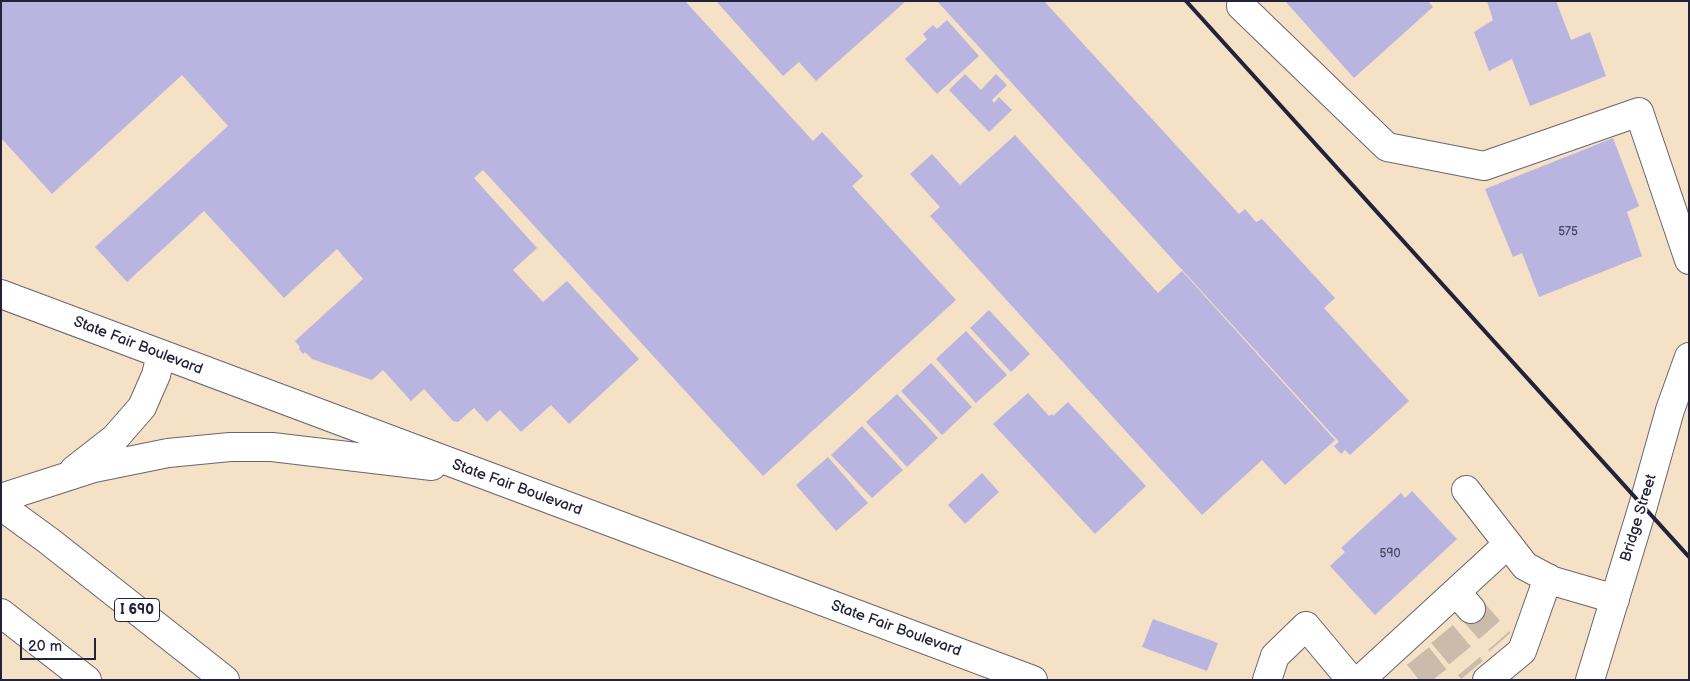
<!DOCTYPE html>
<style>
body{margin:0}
#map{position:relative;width:1690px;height:681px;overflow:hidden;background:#f4e1c6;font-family:"Balsamiq Sans",sans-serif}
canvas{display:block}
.frame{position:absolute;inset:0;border:2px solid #22223b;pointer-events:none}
.scale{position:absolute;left:20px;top:638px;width:76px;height:22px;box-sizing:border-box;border:2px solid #22223b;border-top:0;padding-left:6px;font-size:15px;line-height:18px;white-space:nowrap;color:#22223b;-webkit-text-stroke:4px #fff;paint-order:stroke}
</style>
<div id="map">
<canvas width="1690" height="681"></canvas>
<div class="frame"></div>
<div class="scale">20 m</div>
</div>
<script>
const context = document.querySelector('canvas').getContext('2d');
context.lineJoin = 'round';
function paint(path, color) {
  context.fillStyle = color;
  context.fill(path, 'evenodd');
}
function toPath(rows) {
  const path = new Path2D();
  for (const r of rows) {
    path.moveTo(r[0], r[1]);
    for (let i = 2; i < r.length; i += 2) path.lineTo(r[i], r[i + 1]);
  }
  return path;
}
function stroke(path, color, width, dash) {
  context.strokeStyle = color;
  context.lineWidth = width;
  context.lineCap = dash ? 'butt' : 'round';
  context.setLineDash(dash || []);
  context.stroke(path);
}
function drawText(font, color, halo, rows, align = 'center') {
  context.font = font + ' "Balsamiq Sans",sans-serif';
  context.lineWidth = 4;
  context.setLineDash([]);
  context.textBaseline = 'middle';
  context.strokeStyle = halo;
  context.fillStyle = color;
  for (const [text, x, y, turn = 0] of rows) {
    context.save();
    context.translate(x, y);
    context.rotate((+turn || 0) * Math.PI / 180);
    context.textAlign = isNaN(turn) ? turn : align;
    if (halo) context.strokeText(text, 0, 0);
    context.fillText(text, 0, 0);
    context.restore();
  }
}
paint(toPath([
 [1,1,685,1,813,141,822,132,863,176,852,186,956,300,763,476,483,170,474,178,537,248,513,270,543,302,567,281,639,359,569,424,551,405,521,432,500,410,487,422,474,408,458,422,453,421,424,389,411,401,383,370,372,380,312,359,305,352,303,354,299,349,300,347,295,341,363,279,337,249,284,298,204,211,127,282,95,247,228,126,182,75,52,194,1,138],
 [716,1,906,1,816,81,799,62,783,76],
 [937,1,1044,1,1239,214,1245,209,1256,222,1262,219,1335,298,1324,308,1409,401,1350,455,1345,450,1341,454,1334,446,1339,442],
 [1285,1,1428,1,1433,7,1354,78],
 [1487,1,1556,1,1571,40,1590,32,1606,76,1530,106,1512,59,1489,71,1474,32,1493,20],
 [947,20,979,56,937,94,905,59,927,39,923,34,933,25,937,29],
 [965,74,981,90,996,74,1007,85,992,100,994,103,999,97,1012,110,989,132,949,90],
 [1015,135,1158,293,1182,271,1335,440,1285,485,1262,460,1202,515,930,216,940,207,910,174,932,154,960,185],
 [1613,138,1639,206,1627,212,1642,256,1539,297,1522,253,1513,257,1485,189],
 [989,310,1030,354,1011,372,970,328],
 [966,331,1007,375,976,403,936,359],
 [931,363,972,407,942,435,901,391],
 [1028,393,1049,416,1052,414,1053,416,1068,402,1146,486,1095,534,993,424],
 [897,394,938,438,907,467,866,422],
 [862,426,903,470,872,498,831,455],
 [828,457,868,503,836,531,796,485],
 [982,473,999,492,965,524,948,505],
 [1412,491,1457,539,1375,615,1330,566,1345,552,1341,548,1401,493,1405,498],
 [1153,619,1218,643,1207,671,1142,647]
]), '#bab5e0');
stroke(toPath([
 [1471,609,1500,642],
 [1442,634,1472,670],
 [1418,656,1437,680]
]), '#cabbaa', 28, [28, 14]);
const minor = toPath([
 [1241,6,1387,147,1484,166,1639,112,1689,260],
 [1466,490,1525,566,1553,581,1615,599],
 [1456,592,1471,609],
 [1267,680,1275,656,1306,626,1351,680],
 [1360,680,1508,544],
 [1487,680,1522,651,1548,578]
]);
const major = toPath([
 [1,294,1033,680],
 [74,470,115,438,142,407,156,375,161,355],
 [1,498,94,468,168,453,230,447,272,447,432,466],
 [1590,680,1643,506,1670,410,1689,357]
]);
const highway = toPath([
 [1,506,49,541,225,680],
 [1,613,87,680]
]);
stroke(minor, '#6c656c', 30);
stroke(major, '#6c656c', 30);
stroke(highway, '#6c656c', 30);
stroke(minor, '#fff', 28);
stroke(major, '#fff', 28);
stroke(highway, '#fff', 28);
stroke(toPath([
 [1186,1,1689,557]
]), '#22223b', 4);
drawText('12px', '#484764', null, [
 ["575",1568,232],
 ["590",1390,554]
]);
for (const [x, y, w] of [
 [137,610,45]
]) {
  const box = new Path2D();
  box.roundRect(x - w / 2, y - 11.5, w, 23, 4);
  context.fillStyle = '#fff';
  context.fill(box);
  stroke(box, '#22223b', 1);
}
drawText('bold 14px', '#22223b', null, [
 ["I 690",137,610]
]);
drawText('15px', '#22223b', '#fff', [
 ["State Fair Boulevard",138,346,21],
 ["State Fair Boulevard",517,488,20],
 ["Bridge Street",1639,518,-73],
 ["State Fair Boulevard",896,629,20]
]);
</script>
